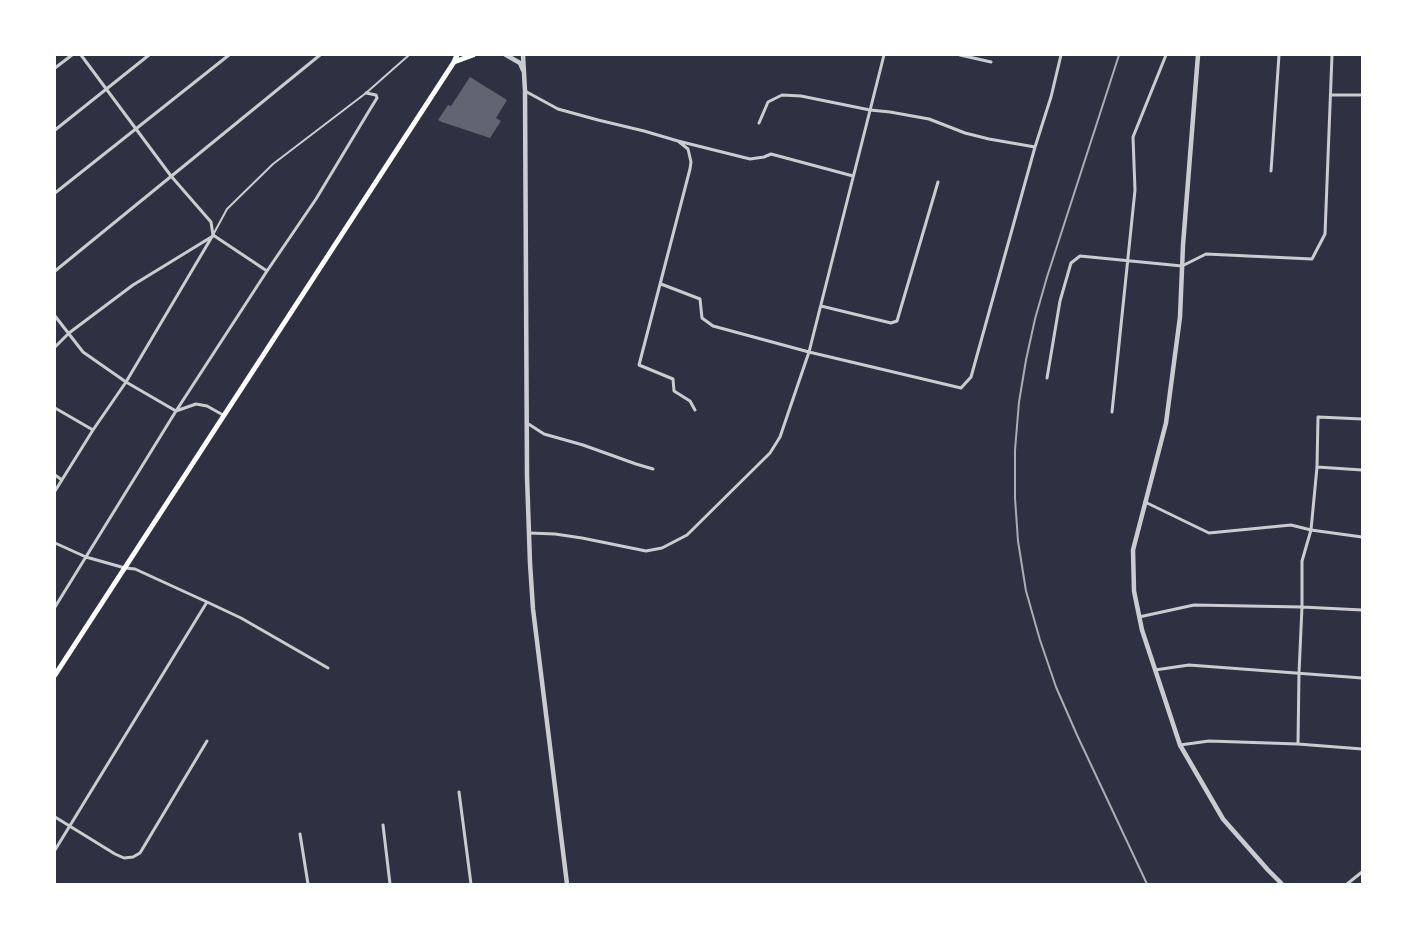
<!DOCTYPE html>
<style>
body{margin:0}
#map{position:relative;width:1417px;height:939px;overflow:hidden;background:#2d3142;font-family:Ubuntu,sans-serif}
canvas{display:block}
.frame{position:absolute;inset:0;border:56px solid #fff;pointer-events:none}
</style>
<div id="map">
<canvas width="1417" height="939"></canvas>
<div class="frame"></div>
</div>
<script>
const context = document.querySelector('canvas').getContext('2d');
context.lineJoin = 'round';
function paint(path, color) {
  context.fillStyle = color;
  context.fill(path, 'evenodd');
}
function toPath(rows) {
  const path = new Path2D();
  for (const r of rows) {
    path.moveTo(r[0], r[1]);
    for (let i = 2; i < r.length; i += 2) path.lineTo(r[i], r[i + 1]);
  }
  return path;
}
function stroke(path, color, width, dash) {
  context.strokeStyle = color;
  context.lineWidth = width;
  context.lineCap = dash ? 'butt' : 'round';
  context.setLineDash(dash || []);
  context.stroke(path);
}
paint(toPath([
 [470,77,507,100,496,118,501,121,490,138,442,122,438,120,448,105,451,106]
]), '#626471');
stroke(toPath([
 [213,235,227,209,273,164,366,93,409,55]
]), '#caccd0', 2);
stroke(toPath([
 [81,55,171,176,211,222,213,235,267,271],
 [960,55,991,62],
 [55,68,72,55],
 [525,91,558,109,598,120,644,131,678,141,750,159,764,157,771,154,853,176],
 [1331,95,1362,95],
 [759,123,768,102,782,95,801,96,870,110,890,112,929,119,965,133,989,139,1035,147],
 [55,130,149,55],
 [678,141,688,149,691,162,690,169,639,365,673,379,674,391,690,401,695,410],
 [1271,171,1279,55],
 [55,193,229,55],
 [55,271,320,55],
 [661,284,700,299,702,318,713,326,809,352,961,388,971,377,1035,147,1051,97,1061,55],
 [821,306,891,323,897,321,938,182],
 [55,316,83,352,126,382,176,411,196,404,207,406,223,415],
 [55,347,69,333,133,285,213,236],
 [1047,378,1060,301,1071,263,1080,256,1182,266,1206,254,1312,259,1325,234,1332,55],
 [55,408,93,430],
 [1112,412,1135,190,1133,137,1166,55],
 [527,423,544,434,583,445,636,464,653,469],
 [1317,467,1362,470],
 [55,475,62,480],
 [55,491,93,430,126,382,213,235],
 [1145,502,1209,533,1291,525,1311,530,1362,537],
 [529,533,555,534,582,538,646,551,662,548,687,535,770,453,780,437,809,352,884,55],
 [55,543,86,557,125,568,135,569,207,602,241,618,328,668],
 [55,607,176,411,267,271,316,199,369,111,377,98,376,95,366,93],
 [1139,617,1194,605,1302,607,1362,610],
 [1155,670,1189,665,1362,678],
 [1298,744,1299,673,1302,607,1302,561,1311,530,1317,467,1318,417,1362,419],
 [1180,745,1209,741,1298,744,1362,749],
 [459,792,471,884],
 [55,817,115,854,124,858,133,857,140,853,207,741],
 [383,825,390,884],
 [300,834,308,884],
 [55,850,207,602],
 [1347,884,1362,872]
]), '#caccd0', 3);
stroke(toPath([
 [506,55,520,63,523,70],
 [523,55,525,91,527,476,530,563,533,609,567,884],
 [1198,55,1183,245,1180,317,1166,423,1133,550,1134,591,1142,630,1180,745,1223,819,1268,870,1282,884]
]), '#caccd0', 4.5);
stroke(toPath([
 [454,62,473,55],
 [55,675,454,62,457,55]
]), '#fff', 5);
stroke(toPath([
 [1119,55,1047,277,1035,319,1026,360,1019,402,1015,450,1015,498,1018,541,1026,591,1040,640,1056,687,1077,735,1147,884]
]), '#abadb3', 2);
</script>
